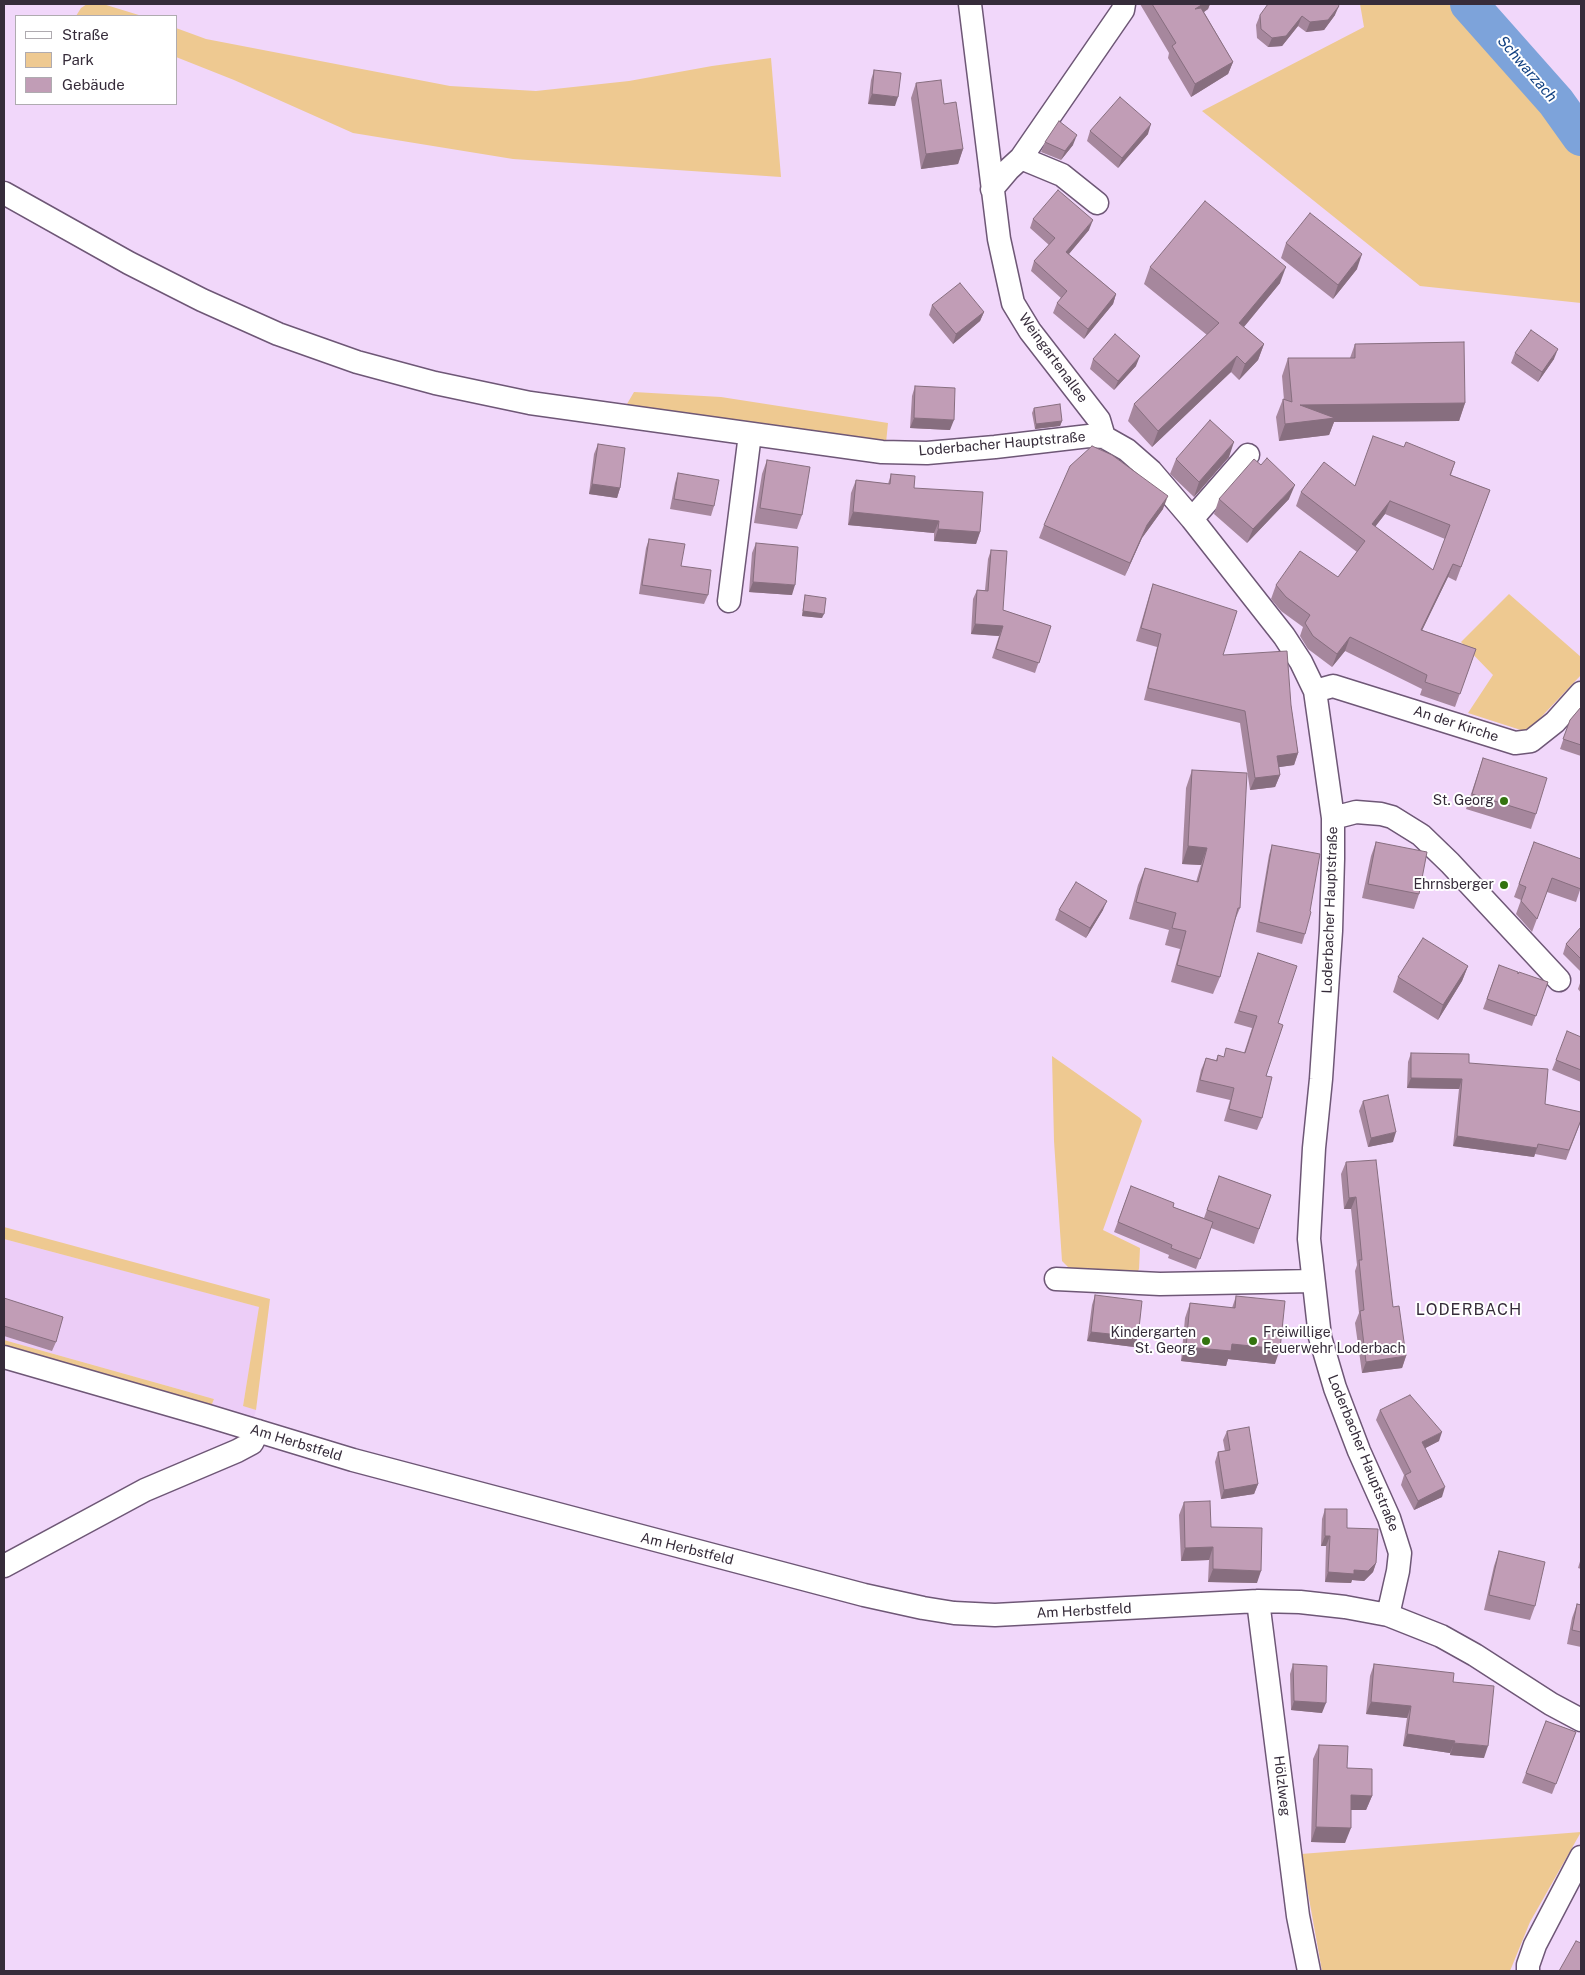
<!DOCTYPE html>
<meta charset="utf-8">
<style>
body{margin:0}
#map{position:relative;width:1585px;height:1975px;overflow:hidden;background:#f1d7fa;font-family:"Public Sans",sans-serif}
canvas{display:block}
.frame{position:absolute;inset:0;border:5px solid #362c3a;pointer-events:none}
.legend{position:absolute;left:15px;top:15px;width:162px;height:90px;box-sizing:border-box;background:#fff;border:1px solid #afabb0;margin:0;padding:6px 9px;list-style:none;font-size:15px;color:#362c3a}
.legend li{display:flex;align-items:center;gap:10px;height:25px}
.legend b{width:25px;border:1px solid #afabb0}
</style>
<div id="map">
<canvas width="1585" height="1975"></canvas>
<div class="frame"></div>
<ul class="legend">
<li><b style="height:6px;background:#fff"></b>Straße</li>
<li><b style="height:14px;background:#eec991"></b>Park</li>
<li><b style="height:14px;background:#c19db6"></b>Gebäude</li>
</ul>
</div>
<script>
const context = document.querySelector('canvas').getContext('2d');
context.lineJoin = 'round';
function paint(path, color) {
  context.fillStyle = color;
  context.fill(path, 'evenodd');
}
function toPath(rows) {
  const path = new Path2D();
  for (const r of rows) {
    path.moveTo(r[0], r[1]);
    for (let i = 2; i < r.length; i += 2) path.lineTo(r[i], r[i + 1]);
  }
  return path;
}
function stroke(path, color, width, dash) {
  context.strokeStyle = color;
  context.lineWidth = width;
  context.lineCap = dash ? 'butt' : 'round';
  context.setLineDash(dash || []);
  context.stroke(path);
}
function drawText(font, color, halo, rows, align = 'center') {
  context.font = font + ' "Public Sans",sans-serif';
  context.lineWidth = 4;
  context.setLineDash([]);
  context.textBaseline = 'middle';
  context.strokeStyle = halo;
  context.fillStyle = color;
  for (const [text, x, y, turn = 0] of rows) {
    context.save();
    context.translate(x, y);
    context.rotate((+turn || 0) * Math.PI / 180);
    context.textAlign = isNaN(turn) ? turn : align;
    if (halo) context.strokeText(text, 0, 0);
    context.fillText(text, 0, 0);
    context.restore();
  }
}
paint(toPath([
 [4,1239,260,1307,243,1405,256,1410,254,1418,210,1409,214,1399,4,1340]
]), '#eccdf7');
paint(toPath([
 [87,4,103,4,142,16,76,16,81,8],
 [1360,4,1493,4,1520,35,1581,116,1581,303,1420,286,1202,111,1364,27],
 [176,28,206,39,450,86,536,91,629,81,712,66,771,58,781,177,513,159,353,133,234,80,176,57],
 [634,392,721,397,888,423,886,443,647,410,627,404],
 [1509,594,1581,657,1581,675,1527,732,1468,713,1493,675,1461,642],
 [1052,1056,1140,1118,1142,1121,1103,1230,1140,1248,1139,1269,1137,1273,1070,1269,1062,1261,1054,1141],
 [4,1227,270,1299,256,1410,243,1406,259,1307,4,1239],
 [4,1340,214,1399,210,1409,4,1350],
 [1581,1832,1530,1922,1510,1971,1322,1971,1301,1854]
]), '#eec991');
stroke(toPath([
 [1469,4,1556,102,1581,137]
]), '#7da3da', 38);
const minor = toPath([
 [970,4,999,239,1013,303,1030,331,1099,420,1104,437],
 [1021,158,1062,175,1097,203],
 [992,189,1009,169,1021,158,1123,10,1124,4],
 [4,193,129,263,202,300,278,334,357,362,435,383,530,403,882,452,927,453,995,447,1089,436,1104,437,1127,450,1151,471,1192,519,1284,636,1301,662,1315,691,1333,818,1333,859,1331,931,1321,1079,1314,1148,1309,1239,1320,1337,1335,1388,1359,1451,1389,1518,1400,1553,1398,1571,1388,1615],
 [1192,519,1248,455],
 [729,601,750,434],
 [1315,691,1333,686,1515,743,1531,741,1555,722,1581,693],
 [1333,818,1356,812,1381,814,1392,817,1421,835,1450,863,1559,980],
 [1056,1279,1160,1284,1313,1281],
 [4,1357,205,1415,353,1460,864,1595,923,1608,954,1613,995,1615,1258,1601,1300,1602,1345,1607,1388,1615,1441,1636,1475,1655,1551,1704,1581,1720],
 [4,1566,145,1490,237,1451,252,1443,258,1431],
 [1258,1601,1298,1916,1309,1971],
 [1528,1971,1528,1965,1535,1945,1581,1857]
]);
stroke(minor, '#6e5776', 25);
stroke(minor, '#fff', 22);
paint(toPath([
 [1140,4,1210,4,1208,9,1204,12,1233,62,1228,74,1191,97,1168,58,1169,53],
 [1260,15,1335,15,1324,30,1306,32,1298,26,1282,46,1268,47,1257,38,1256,25],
 [874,70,895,106,868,104,871,80],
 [916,83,944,104,963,149,958,164,921,169,911,98],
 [1090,131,1148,134,1118,168,1087,141],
 [1045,142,1073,145,1061,160,1041,152],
 [1033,219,1089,230,1069,254,1116,294,1113,304,1084,339,1053,313,1057,303,1061,298,1031,271,1034,261,1049,245,1030,228],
 [1286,243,1357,269,1333,299,1281,258],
 [1150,267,1280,283,1244,327,1264,344,1258,360,1239,380,1231,372,1152,447,1128,421,1134,404,1207,335,1144,284],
 [932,305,984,312,980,321,953,344,929,315],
 [1355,344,1465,403,1459,421,1334,422,1329,435,1279,441,1276,417,1283,399,1284,400,1282,376,1288,358,1350,358],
 [1515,353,1554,359,1538,382,1511,363],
 [1093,359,1136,366,1114,390,1090,369],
 [915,386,950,430,910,428,912,396],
 [1034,408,1062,421,1060,426,1035,429,1032,413],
 [598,444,620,488,617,498,589,494,594,454],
 [1404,447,1455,462,1451,475,1490,490,1456,581,1448,577,1422,630,1476,649,1455,707,1420,695,1422,689,1345,651,1332,667,1308,649,1300,636,1303,627,1281,611,1271,599,1276,585,1338,577,1357,552,1296,506,1301,492,1355,486],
 [1385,514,1445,539,1433,570,1375,527],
 [1229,457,1194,497,1170,474,1176,459],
 [767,460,802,515,797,529,754,523,762,474],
 [678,473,714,506,711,516,670,509,675,483],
 [891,474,980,532,976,544,934,541,934,533,848,525,851,493,856,480,888,484],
 [1219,499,1289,499,1247,543,1214,514],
 [1163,509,1142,538,1125,576,1039,538,1044,525],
 [649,539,681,566,708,595,704,604,639,594,646,548],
 [756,543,792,595,749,592,752,553],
 [991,550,1003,610,1051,626,1035,673,992,658,999,636,971,634,973,599,977,590,985,590,988,559],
 [1153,584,1223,655,1291,705,1298,753,1294,765,1279,767,1280,775,1275,787,1250,790,1240,723,1144,700,1157,647,1136,641,1149,596],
 [805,595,822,618,802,616,804,600],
 [1581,707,1581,756,1560,749,1570,720],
 [1483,758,1536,814,1531,829,1466,809],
 [1192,770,1240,908,1233,925,1220,977,1213,994,1171,982,1180,949,1165,945,1169,930,1129,919,1138,885,1145,868,1196,882,1201,865,1182,864,1186,788],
 [1376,842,1419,894,1414,909,1362,898,1371,856],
 [1534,842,1581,887,1576,902,1547,892,1532,932,1516,914,1521,900,1514,897],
 [1272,845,1305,934,1302,944,1256,932,1269,855],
 [1059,910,1103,910,1086,938,1055,920],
 [1581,927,1581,972,1563,954,1566,944],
 [1258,953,1278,1023,1266,1076,1262,1118,1257,1130,1224,1121,1230,1100,1196,1092,1201,1070,1206,1058,1216,1060,1218,1055,1223,1057,1244,1053,1252,1028,1234,1023],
 [1499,965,1518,974,1548,982,1532,1026,1483,1009],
 [1468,966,1462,981,1438,1020,1393,992,1398,977],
 [1581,980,1581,993,1578,989],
 [1581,1037,1581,1082,1552,1070,1556,1060],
 [1411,1053,1469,1063,1545,1104,1581,1121,1566,1160,1535,1154,1534,1157,1453,1146,1459,1089,1407,1088,1408,1062],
 [1363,1101,1393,1142,1368,1147,1359,1111],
 [1346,1162,1393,1307,1406,1356,1402,1368,1362,1373,1355,1323,1359,1313,1355,1271,1357,1265,1351,1209,1344,1209,1341,1174],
 [1219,1176,1271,1195,1254,1244,1211,1228,1196,1269,1168,1258,1169,1255,1114,1232,1131,1186,1173,1207,1204,1218],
 [1095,1295,1138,1337,1134,1347,1087,1341,1092,1305],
 [1236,1296,1275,1364,1228,1359,1226,1366,1181,1361,1185,1318,1190,1303,1232,1308],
 [4,1298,56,1342,52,1351,4,1336],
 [1380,1410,1439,1441,1425,1448,1442,1497,1414,1510,1401,1485,1404,1475,1376,1420],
 [1227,1431,1258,1484,1254,1494,1221,1499,1215,1462,1218,1452,1225,1451,1223,1440],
 [1184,1502,1211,1527,1257,1583,1208,1582,1209,1560,1181,1561,1179,1515],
 [1325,1509,1347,1528,1376,1563,1373,1572,1364,1581,1352,1580,1351,1583,1325,1582,1326,1546,1321,1546,1322,1519],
 [1499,1551,1535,1606,1530,1620,1484,1610,1494,1566],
 [1581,1558,1581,1569,1578,1568],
 [1577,1604,1581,1605,1581,1647,1567,1644,1572,1618],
 [1293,1664,1322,1713,1291,1710,1290,1674],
 [1374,1664,1453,1682,1484,1758,1450,1755,1450,1753,1403,1746,1407,1718,1366,1714,1370,1676],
 [1546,1721,1576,1732,1552,1794,1522,1783],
 [1319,1745,1347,1768,1372,1796,1366,1810,1351,1810,1345,1843,1311,1842,1313,1759]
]), '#a6879d');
paint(toPath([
 [1203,4,1210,4,1208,9,1190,22,1195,9],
 [1339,6,1335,15,1324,30,1306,32,1310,22],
 [1302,16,1298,26,1282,46,1268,47,1272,38],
 [1233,62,1228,74,1191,97,1195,84],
 [872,94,898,97,895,106,868,104],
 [1151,124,1148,134,1118,168,1122,158],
 [1077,135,1073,145,1061,160,1065,151],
 [963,149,958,164,921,169,926,154],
 [1093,220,1089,230,1062,262,1066,252],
 [1362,254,1357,269,1333,299,1338,285],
 [1286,267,1280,283,1233,340,1239,323],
 [1116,294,1113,304,1084,339,1088,329],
 [984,312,980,321,953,344,956,334],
 [1264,344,1258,360,1239,380,1245,364],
 [1558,349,1554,359,1538,382,1542,372],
 [1140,356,1136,366,1114,390,1118,381],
 [1237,356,1231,372,1152,447,1158,431],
 [1465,403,1459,421,1334,422,1329,435,1279,441,1285,424,1300,405],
 [914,418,954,420,950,430,910,428],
 [1062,421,1060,426,1035,429,1036,424],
 [1234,442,1229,457,1194,497,1199,482],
 [592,484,620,488,617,498,589,494],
 [1295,485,1289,499,1247,543,1253,529],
 [1168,496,1163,509,1142,538,1125,576,1130,563,1147,525],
 [1390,501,1385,514,1367,537,1372,524],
 [853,512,939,521,934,533,848,525],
 [938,529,980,532,976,544,934,541],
 [1453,564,1448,577,1416,643,1421,630],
 [753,582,795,585,792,595,749,592],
 [803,611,824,614,822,618,802,616],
 [975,624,1003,626,999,636,971,634],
 [1350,637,1345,651,1332,667,1337,654],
 [1298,753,1294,765,1273,768,1277,756],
 [1280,775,1275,787,1250,790,1255,778],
 [1188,846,1207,848,1201,865,1182,864],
 [1107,901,1103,910,1086,938,1090,928],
 [1468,966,1462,981,1438,1020,1443,1005],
 [1411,1078,1462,1079,1459,1089,1407,1088],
 [1396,1132,1393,1142,1368,1147,1371,1138],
 [1457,1136,1537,1148,1534,1157,1453,1146],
 [1356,1197,1351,1209,1344,1209,1349,1198],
 [1091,1332,1138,1337,1134,1347,1087,1341],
 [1232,1344,1280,1349,1275,1364,1228,1359,1226,1366,1181,1361,1186,1347],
 [1406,1356,1402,1368,1362,1373,1366,1362],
 [1442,1432,1439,1441,1418,1452,1422,1442],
 [1258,1484,1254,1494,1221,1499,1224,1490],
 [1445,1487,1442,1497,1414,1510,1418,1501],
 [1325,1536,1330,1536,1326,1546,1321,1546],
 [1213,1547,1209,1560,1181,1561,1185,1548],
 [1376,1563,1373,1572,1364,1581,1352,1580,1351,1583,1325,1582,1328,1572,1354,1570],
 [1213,1569,1261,1571,1257,1583,1208,1582],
 [1294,1701,1326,1703,1322,1713,1291,1710],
 [1371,1702,1411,1706,1407,1718,1366,1714],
 [1407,1734,1455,1741,1450,1753,1403,1746],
 [1454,1743,1488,1746,1484,1758,1450,1755],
 [1351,1795,1372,1796,1366,1810,1346,1810],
 [1316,1827,1351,1828,1345,1843,1311,1842]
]), '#876e7f');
const building = toPath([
 [1152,4,1203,4,1195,9,1201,8,1233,62,1195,84,1172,46,1176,43,1152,4],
 [1268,4,1338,4,1339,6,1328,20,1310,22,1302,16,1286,36,1272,38,1261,29,1260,15,1268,4],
 [874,70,901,73,898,97,872,94,874,70],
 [941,80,944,104,956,102,963,149,926,154,916,83,941,80],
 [1120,97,1151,124,1122,158,1090,131,1120,97],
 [1059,121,1077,135,1065,151,1045,142,1059,121],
 [1058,190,1093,220,1066,252,1116,294,1088,329,1057,303,1067,291,1034,261,1055,238,1033,219,1058,190],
 [1205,201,1286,267,1239,323,1264,344,1245,364,1237,356,1158,431,1134,404,1219,323,1150,267,1205,201],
 [1310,213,1362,254,1338,285,1286,243,1310,213],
 [960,283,984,312,956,334,932,305,960,283],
 [1531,330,1558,349,1542,372,1515,353,1531,330],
 [1115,334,1140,356,1118,381,1093,359,1115,334],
 [1464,342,1465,403,1300,405,1335,418,1285,424,1283,399,1292,402,1288,358,1355,358,1355,344,1464,342],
 [915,386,955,388,954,420,914,418,915,386],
 [1060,404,1062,421,1036,424,1034,408,1060,404],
 [1210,420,1234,442,1199,482,1176,459,1210,420],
 [1373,436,1404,447,1406,442,1455,462,1450,475,1490,490,1461,567,1453,564,1421,630,1476,649,1460,694,1425,682,1427,675,1350,637,1337,654,1313,636,1305,623,1310,615,1286,597,1276,585,1300,551,1338,577,1365,541,1301,492,1324,462,1355,486,1373,436],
 [1390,501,1450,525,1433,570,1372,524,1390,501],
 [598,444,625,448,620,488,592,484,598,444],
 [1092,446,1112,455,1168,496,1147,525,1130,563,1044,525,1070,466,1092,446],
 [1267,458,1295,485,1253,529,1219,499,1254,459,1261,465,1267,458],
 [767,460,810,467,802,515,760,508,767,460],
 [678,473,719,480,714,506,674,499,678,473],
 [891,474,915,476,914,488,983,492,980,532,938,529,939,521,853,512,856,480,890,484,891,474],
 [649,539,685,544,681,566,711,570,708,595,642,585,649,539],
 [756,543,798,547,795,585,753,582,756,543],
 [991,550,1007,551,1003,610,1051,626,1039,663,996,649,1003,626,975,624,977,590,988,591,991,550],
 [1153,584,1237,611,1223,655,1287,651,1291,705,1298,753,1277,756,1280,775,1255,778,1245,711,1148,688,1161,634,1141,628,1153,584],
 [805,595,826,598,824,614,803,611,805,595],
 [1581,707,1581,745,1563,739,1570,720,1581,707],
 [1483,758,1547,778,1536,814,1472,794,1483,758],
 [1192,770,1247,773,1240,908,1238,908,1220,977,1177,965,1186,931,1172,928,1176,913,1136,902,1145,868,1198,882,1207,848,1188,846,1192,770],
 [1376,842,1427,852,1419,894,1368,884,1376,842],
 [1534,842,1581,859,1581,889,1552,878,1537,919,1521,901,1526,887,1519,884,1534,842],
 [1272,845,1320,854,1310,911,1311,912,1305,934,1259,922,1272,845],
 [1076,882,1107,901,1090,928,1059,910,1076,882],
 [1581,927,1581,959,1566,944,1581,927],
 [1423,938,1468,966,1443,1005,1398,977,1423,938],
 [1258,953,1297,966,1278,1023,1283,1025,1266,1076,1272,1077,1262,1118,1229,1109,1234,1088,1200,1080,1206,1058,1217,1061,1218,1055,1224,1057,1226,1048,1245,1053,1257,1016,1239,1011,1258,953],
 [1499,965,1518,972,1518,974,1519,972,1548,982,1536,1016,1487,999,1499,965],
 [1567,1031,1581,1037,1581,1070,1556,1060,1567,1031],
 [1411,1053,1469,1054,1469,1063,1548,1069,1545,1104,1581,1112,1581,1120,1569,1150,1538,1144,1537,1148,1457,1136,1462,1079,1411,1078,1411,1053],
 [1388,1095,1396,1132,1371,1138,1363,1101,1388,1095],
 [1376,1160,1393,1307,1399,1306,1406,1356,1366,1362,1360,1311,1364,1310,1359,1260,1362,1260,1356,1197,1349,1198,1346,1162,1376,1160],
 [1219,1176,1271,1195,1259,1229,1207,1210,1219,1176],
 [1131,1186,1174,1203,1173,1207,1213,1222,1200,1259,1171,1248,1172,1245,1118,1222,1131,1186],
 [1095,1295,1142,1301,1138,1337,1091,1332,1095,1295],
 [1236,1296,1285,1301,1280,1349,1232,1344,1231,1351,1186,1347,1190,1303,1235,1308,1236,1296],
 [4,1298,63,1317,56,1342,4,1326,4,1298],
 [1410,1395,1442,1432,1422,1442,1445,1487,1418,1501,1405,1475,1411,1472,1380,1410,1410,1395],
 [1249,1427,1258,1484,1224,1490,1218,1452,1230,1450,1227,1431,1249,1427],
 [1210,1501,1211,1527,1262,1528,1261,1571,1213,1569,1213,1547,1185,1548,1184,1502,1210,1501],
 [1325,1509,1347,1509,1347,1528,1378,1529,1376,1563,1368,1571,1354,1570,1354,1574,1328,1572,1330,1536,1325,1536,1325,1509],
 [1499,1551,1545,1562,1535,1606,1489,1595,1499,1551],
 [1577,1604,1581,1605,1581,1632,1572,1630,1577,1604],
 [1293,1664,1327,1666,1326,1703,1294,1701,1293,1664],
 [1374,1664,1454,1673,1453,1682,1494,1686,1488,1746,1454,1743,1455,1741,1407,1734,1411,1706,1371,1702,1374,1664],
 [1546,1721,1576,1732,1556,1784,1526,1773,1546,1721],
 [1319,1745,1348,1746,1347,1768,1372,1769,1372,1796,1351,1795,1351,1828,1316,1827,1319,1745],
 [1576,1941,1581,1943,1581,1971,1559,1971,1576,1941]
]);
paint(building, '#c19db6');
stroke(building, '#876e7f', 1);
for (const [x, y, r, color] of [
 [1504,801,5,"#33740f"],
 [1504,885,5,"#33740f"],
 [1206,1341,5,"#33740f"],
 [1253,1341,5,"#33740f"]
]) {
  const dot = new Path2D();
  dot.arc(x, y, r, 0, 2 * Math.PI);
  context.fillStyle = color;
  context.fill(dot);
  stroke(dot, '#fff', 2);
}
drawText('14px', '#362c3a', '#fff', [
 ["Weingartenallee",1053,358,54],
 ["Loderbacher Hauptstraße",1002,444,-5],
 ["An der Kirche",1456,724,18],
 ["Loderbacher Hauptstraße",1330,910,-88],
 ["Am Herbstfeld",296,1443,17],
 ["Loderbacher Hauptstraße",1363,1453,68],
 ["Am Herbstfeld",687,1549,14],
 ["Am Herbstfeld",1084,1611,-3],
 ["Hölzlweg",1282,1786,83]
]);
drawText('14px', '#362c3a', '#fff', [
 ["St. Georg",1494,801],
 ["Ehrnsberger",1494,885],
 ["Kindergarten",1196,1333],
 ["St. Georg",1196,1349],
 ["Freiwillige",1263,1333,"left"],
 ["Feuerwehr Loderbach",1263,1349,"left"]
], 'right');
drawText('italic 15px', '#114182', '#fff', [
 ["Schwarzach",1527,69,49]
]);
context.letterSpacing = '1px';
drawText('16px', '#362c3a', '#fff', [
 ["LODERBACH",1469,1310]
]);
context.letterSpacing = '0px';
</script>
